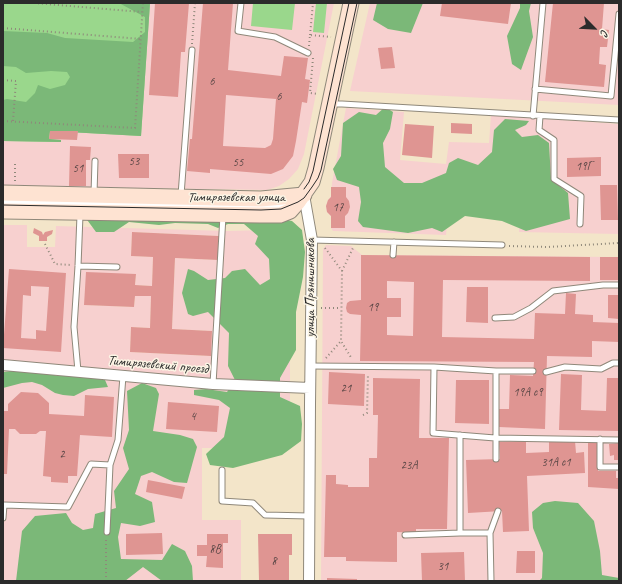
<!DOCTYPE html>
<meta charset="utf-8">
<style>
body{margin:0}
#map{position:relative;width:622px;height:584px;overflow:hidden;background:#f3e5c9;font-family:Caveat,sans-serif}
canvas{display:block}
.frame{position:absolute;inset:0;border:4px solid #2b2b2b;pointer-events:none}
.north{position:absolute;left:574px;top:8px;width:40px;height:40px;-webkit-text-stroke:3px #fcf5e5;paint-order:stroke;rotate:114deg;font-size:11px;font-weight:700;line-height:16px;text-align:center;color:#2b2b2b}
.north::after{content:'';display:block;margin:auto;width:14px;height:18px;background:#2b2b2b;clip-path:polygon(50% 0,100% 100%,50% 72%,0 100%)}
</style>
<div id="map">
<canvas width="622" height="584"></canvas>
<div class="frame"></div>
<div class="north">С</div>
</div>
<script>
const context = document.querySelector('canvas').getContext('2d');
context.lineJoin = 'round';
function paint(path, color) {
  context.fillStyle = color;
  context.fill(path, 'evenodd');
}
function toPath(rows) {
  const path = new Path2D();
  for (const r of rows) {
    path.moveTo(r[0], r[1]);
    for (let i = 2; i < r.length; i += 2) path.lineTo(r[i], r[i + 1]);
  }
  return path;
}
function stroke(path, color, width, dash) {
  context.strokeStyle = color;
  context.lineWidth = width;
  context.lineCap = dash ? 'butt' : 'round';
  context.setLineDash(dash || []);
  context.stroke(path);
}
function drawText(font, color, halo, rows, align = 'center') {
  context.font = font + ' Caveat,sans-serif';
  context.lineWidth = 3;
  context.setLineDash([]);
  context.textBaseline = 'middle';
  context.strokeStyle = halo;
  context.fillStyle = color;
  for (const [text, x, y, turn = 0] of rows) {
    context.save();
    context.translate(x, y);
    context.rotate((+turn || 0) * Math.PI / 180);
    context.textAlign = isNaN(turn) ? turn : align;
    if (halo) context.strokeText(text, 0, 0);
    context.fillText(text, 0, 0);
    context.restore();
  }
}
paint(toPath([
 [3,3,334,3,304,154,298,169,289,179,279,186,267,190,3,186],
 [370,3,619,3,619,105,350,91],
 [346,108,404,112,400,160,446,164,449,142,489,143,491,115,619,124,619,234,519,232,520,217,448,211,446,235,333,231,331,228,331,216,327,212,326,206,328,200,331,196,332,183],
 [3,225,27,225,27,247,55,247,56,226,227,231,269,230,290,249,290,411,292,448,202,448,202,520,241,520,241,581,3,581],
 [132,232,219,236,218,260,175,258,172,329,212,331,210,356,130,352,131,327,150,328,151,296,135,296,134,307,85,305,136,275,135,285,152,286,153,257,131,256],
 [326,245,351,246,362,255,619,257,619,581,321,581,323,249]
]), '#f7d0cf');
paint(toPath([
 [3,3,150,3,141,136,50,131,49,139,61,140,61,142,3,141],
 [253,3,295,3,292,30,251,26],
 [316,3,327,3,324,33,313,32]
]), '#9ad78c');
paint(toPath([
 [119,3,150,3,141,136,50,131,49,139,61,140,61,142,3,141,3,100,7,99,26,102,35,93,38,85,50,89,65,85,70,77,67,72,51,71,26,73,16,67,3,66,3,31,47,33,65,38,133,42,145,32,145,17],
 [377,3,423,3,411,33,388,29,373,20],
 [520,3,531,3,529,11,533,37,521,70,512,64,507,36,520,8],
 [385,107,393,112,390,129,383,143,385,167,404,183,422,183,446,173,449,163,458,158,478,165,492,152,494,130,505,119,529,121,526,125,515,130,522,137,538,135,549,143,551,179,568,193,570,219,526,231,502,221,465,216,442,232,432,228,408,233,363,227,358,221,361,202,359,187,337,180,333,169,341,156,343,123,359,112,376,115],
 [85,217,276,218,292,221,302,230,305,252,303,277,296,312,296,350,280,378,280,397,300,406,302,424,301,441,282,455,233,468,210,465,206,454,224,437,230,408,219,400,194,395,194,390,206,389,227,392,235,380,228,366,229,333,208,312,193,316,188,314,182,293,188,269,194,271,208,280,225,278,232,271,245,269,260,285,270,279,269,259,255,244,258,236,244,224,228,224,218,228,208,224,175,223,159,225,129,222,114,232,96,232],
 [19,370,39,372,59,376,78,375,105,380,108,387,88,389,74,396,63,395,55,393,42,385,32,382,22,383,3,388,3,372],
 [142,383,156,388,159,394,153,431,180,435,193,439,197,447,187,483,174,482,152,472,141,476,135,494,152,502,155,522,140,526,121,523,118,537,121,559,162,560,172,544,185,551,192,566,193,581,162,581,143,567,125,581,16,581,22,531,35,516,66,513,72,523,83,530,93,528,95,514,116,508,114,491,129,469,123,448,129,430,127,391],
 [555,501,578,503,594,521,600,551,602,575,619,578,619,581,539,581,542,578,543,553,533,528,532,512,543,503]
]), '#7bb878');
paint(toPath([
 [155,3,189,3,185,52,181,52,178,97,149,95],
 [203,3,233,3,228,70,281,76,284,56,308,58,305,79,310,80,307,103,302,102,296,141,293,156,283,169,271,174,210,169,210,173,187,171,190,139,192,139],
 [226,95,276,99,273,139,271,145,265,148,223,146],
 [442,3,511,3,508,24,440,16],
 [553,3,604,3,602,29,609,30,607,47,600,47,599,64,606,65,604,87,545,82],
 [392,47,395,68,381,69,378,48],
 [451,123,472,124,472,134,451,133],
 [405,124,434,126,432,158,402,155],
 [50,131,78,131,77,140,49,139],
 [70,146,91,147,90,160,86,160,86,186,69,186],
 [118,154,149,154,149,178,119,178],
 [601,157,601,176,567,177,567,158],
 [600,185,617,185,618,220,601,220],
 [331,187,346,187,346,197,349,201,350,207,348,213,345,216,345,228,331,228,331,216,327,212,326,206,328,200,331,197],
 [34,228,42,232,43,235,45,232,53,230,52,234,47,237,47,241,39,241,39,236,33,233],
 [132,232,219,236,218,260,175,258,172,329,212,331,211,356,130,352,131,327,150,328,151,296,135,296,134,307,84,305,86,272,136,274,135,285,152,286,153,257,131,256],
 [361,255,590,257,590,281,443,280,442,337,534,339,535,313,565,314,566,293,576,294,575,314,593,315,593,322,619,323,619,342,592,341,592,357,547,356,545,429,499,427,499,409,509,409,510,375,533,376,534,362,360,361,361,315,350,314,347,312,346,308,347,303,350,301,361,300],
 [387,281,414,282,413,336,387,335,387,317,401,317,401,298,387,298],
 [600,257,619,257,619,280,600,280],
 [9,269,66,273,61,352,3,348],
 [31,286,49,287,46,331,36,330,36,339,21,338,23,295,31,296],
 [467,287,488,287,488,323,466,322],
 [608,295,619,295,619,319,608,318],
 [329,372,365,374,364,406,328,404],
 [561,374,582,375,581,410,606,411,607,378,619,378,619,431,559,430],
 [373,378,420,379,419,438,449,438,447,529,416,529,416,533,397,532,397,562,346,561,346,557,324,557,326,475,336,475,336,484,348,485,348,487,369,487,369,458,377,458,378,415,373,415],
 [456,380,489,380,489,424,455,423],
 [21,392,38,393,49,403,49,414,84,416,85,395,114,397,112,437,80,435,77,476,68,476,68,483,51,482,51,477,43,476,46,431,40,431,36,434,20,434,15,429,9,429,7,474,3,474,3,411,8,411,8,404],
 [168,402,219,406,217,432,166,429],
 [588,440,598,440,598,471,616,471,616,478,619,478,619,489,588,487],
 [526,441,526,453,549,452,549,442,575,441,576,453,584,452,585,473,527,476,529,531,503,532,502,511,468,513,466,460,500,459,499,442],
 [619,443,619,460,614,460,614,455,610,456,609,444],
 [148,480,185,487,182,499,146,492],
 [162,533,163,554,126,555,126,534],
 [207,534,228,534,228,543,223,543,223,568,206,567,207,556,197,556,197,545,207,545],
 [258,534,292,534,292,555,289,555,289,581,259,581],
 [517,551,535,551,535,573,516,573],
 [464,552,465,581,422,581,421,553],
 [327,578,357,579,357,581,327,581]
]), '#df9592');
const lane = toPath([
 [241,3,238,31,275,37,308,53],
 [535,89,611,96,619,14],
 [331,104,342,104,619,120],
 [533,116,543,3],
 [540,116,539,130,554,140,554,179,581,196,580,224],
 [94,194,95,161],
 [181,195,192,50],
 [3,202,249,207,281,206,289,204],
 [312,240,502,245],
 [393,255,394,242],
 [78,266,117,267],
 [495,318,514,317,531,308,553,291,603,285,619,285],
 [310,366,434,367,496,371,533,371],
 [434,367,433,433,495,438,619,440],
 [78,371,74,327,78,266,80,215],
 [496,371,496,459],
 [546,372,565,367,601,369,613,363,619,363],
 [213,384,223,216],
 [460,435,460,533,490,533,491,581],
 [600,439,600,467,619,467],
 [222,470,222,501,253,503,265,515,309,516],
 [3,518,4,505,68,507,91,464,110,465],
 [107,532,110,465,118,440,123,376],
 [490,533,498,511],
 [405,535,460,533]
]);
const street = toPath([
 [304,195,312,240,310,404,309,581],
 [3,365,213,384,310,388]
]);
const secondary = toPath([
 [3,193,261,199,304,195],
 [3,211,260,215,280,215,290,211,298,202,312,182,316,168,351,3]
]);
stroke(lane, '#8f887a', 7);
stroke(street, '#8f887a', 12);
stroke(secondary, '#8f887a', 17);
stroke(toPath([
 [34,3,142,12],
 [3,28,141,39],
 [310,35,313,3],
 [192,44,195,3],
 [309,46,310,35,331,37],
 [313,58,310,93,318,94],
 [3,80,16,81,13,121],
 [3,121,135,128,143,3],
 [15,181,15,164],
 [45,244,55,264,71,265],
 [509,246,547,247,619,243],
 [325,248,342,271,341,341,352,359],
 [342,271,353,248],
 [321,308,341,308],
 [326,358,341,341],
 [363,415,367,413,368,374],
 [106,581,106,538]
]), '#8f887a', 2, [1, 3]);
stroke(lane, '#fff', 5);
stroke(street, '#fff', 10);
stroke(secondary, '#fee3d2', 15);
stroke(toPath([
 [304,189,309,182,313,171,349,3],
 [3,205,261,210,281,209,298,202,304,198,312,187,318,178,321,170,357,3]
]), '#2b2b2b', 1);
drawText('12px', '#584645', null, [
 ["6",212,82],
 ["6",279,97],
 ["53",134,162],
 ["55",238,163],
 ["19Г",584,167],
 ["51",78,169],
 ["17",338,208],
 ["19",373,308],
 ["21",346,389],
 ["19А с9",528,393],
 ["4",193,417],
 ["2",62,455],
 ["31А с1",556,463],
 ["23А",409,466],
 ["8В",215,550],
 ["8",274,562],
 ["31",443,567]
]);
drawText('14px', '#2b2b2b', '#fcf5e5', [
 ["Тимирязевская улица",236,197],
 ["улица Прянишникова",310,288,-90],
 ["Тимирязевский проезд",158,365,5]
]);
</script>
